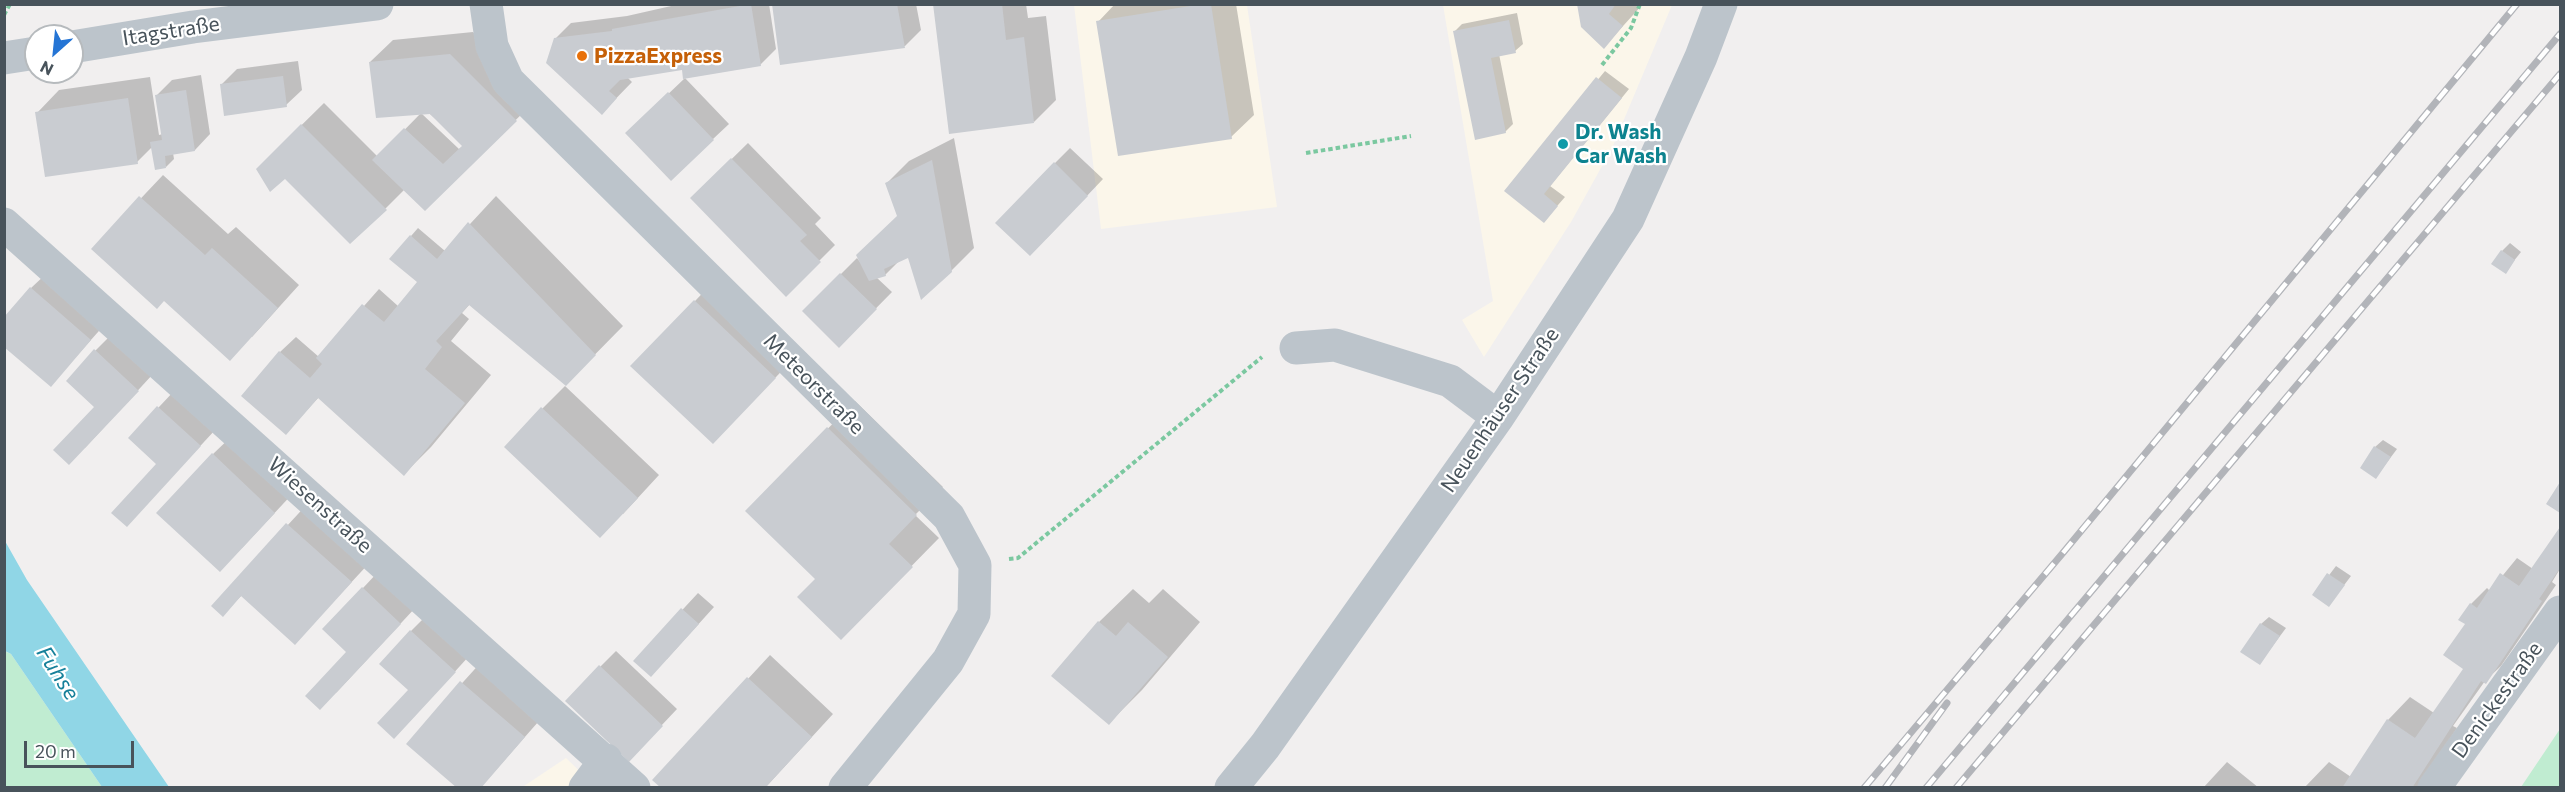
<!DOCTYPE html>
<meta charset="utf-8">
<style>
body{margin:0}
#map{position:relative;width:2565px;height:792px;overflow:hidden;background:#f1efef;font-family:Commissioner,sans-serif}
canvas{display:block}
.frame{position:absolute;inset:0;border:6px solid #48535b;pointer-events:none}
.north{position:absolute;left:24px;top:24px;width:60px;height:60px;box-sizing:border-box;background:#fff;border:2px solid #b6babd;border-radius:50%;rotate:207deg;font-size:16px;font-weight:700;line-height:24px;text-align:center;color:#48535b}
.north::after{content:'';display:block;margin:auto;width:21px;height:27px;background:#2575d5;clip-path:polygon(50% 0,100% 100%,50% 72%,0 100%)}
.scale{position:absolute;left:24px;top:741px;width:110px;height:27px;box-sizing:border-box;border:3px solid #48535b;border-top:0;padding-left:8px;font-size:18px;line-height:21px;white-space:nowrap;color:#48535b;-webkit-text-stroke:4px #fff;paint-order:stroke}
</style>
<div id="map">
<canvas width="2565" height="792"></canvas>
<div class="frame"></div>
<div class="north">N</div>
<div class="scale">20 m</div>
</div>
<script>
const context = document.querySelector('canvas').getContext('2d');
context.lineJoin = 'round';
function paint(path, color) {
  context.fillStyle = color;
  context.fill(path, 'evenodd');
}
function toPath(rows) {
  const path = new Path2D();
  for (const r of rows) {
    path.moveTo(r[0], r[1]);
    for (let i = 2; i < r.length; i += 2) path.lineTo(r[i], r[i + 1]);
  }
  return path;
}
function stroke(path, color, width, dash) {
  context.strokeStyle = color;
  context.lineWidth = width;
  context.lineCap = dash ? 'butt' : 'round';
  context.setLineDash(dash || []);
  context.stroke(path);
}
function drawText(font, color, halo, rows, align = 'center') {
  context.font = font + ' Commissioner,sans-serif';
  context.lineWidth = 4.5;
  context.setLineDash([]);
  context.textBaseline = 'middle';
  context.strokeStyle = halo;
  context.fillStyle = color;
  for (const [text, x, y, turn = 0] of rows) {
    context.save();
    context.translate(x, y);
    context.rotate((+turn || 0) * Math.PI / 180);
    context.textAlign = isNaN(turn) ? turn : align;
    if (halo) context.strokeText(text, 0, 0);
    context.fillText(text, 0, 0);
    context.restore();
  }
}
paint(toPath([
 [1074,5,1247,5,1277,207,1101,229],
 [1443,5,1672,5,1612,148,1571,222,1484,357,1462,320,1493,301],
 [566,758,596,787,521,788]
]), '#fbf6ea');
paint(toPath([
 [4,651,11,654,102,787,5,787],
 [2560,729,2560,787,2521,787]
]), '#c0ecd1');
paint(toPath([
 [5,541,27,580,169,787,102,787,11,654,5,651]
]), '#90d6e6');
paint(toPath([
 [680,4,769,4,776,49,760,65,683,68,627,77,632,82,602,113,555,39,571,23,627,16],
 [773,4,916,4,921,30,905,46,782,63],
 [934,4,1026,4,1028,18,1046,16,1056,100,1034,122],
 [1115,4,1236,4,1254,115,1231,137,1098,22],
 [1579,4,1643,4,1604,47],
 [1517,13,1523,44,1515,51,1499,54,1513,124,1505,132,1454,32,1462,24],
 [473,32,511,71,531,105,425,209,405,189,385,209,257,169,324,103,378,157,421,113,459,149,464,145,453,134,370,62,393,40],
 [298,61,302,90,286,105,221,85,237,69],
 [1605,71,1629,89,1550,186,1565,197,1551,213,1506,191],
 [201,75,210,134,195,150,173,153,174,159,166,167,152,147,137,162,37,113,59,90,150,77,159,135,163,134,157,95,172,80],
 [685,78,729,124,713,139,643,118],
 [954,138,974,248,951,271,909,256,900,260,885,275,876,277,892,292,839,346,804,311,857,258,861,263,898,216,887,183,909,161],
 [748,143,821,218,815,224,835,245,786,294,692,198],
 [1070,148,1103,179,1046,239,1055,163],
 [163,175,228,234,236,227,299,285,252,337,93,249],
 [496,196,623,326,566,384,470,304,462,313,469,319,451,341,491,375,431,447,404,474,319,397,286,433,280,352,296,337,319,357,379,289,398,306,419,282,411,236,418,228,445,251],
 [2510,243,2521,252,2505,272,2502,251],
 [47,273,106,323,51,385,31,288],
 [717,278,797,355,735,420,633,366],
 [111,335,153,374,85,448,96,406,95,351],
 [565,386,659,475,623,514,542,409],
 [174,391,216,429,142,509,158,464,130,438],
 [855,401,943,487,915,515,939,538,841,638,817,579,747,511],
 [236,432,296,490,242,548,213,454],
 [2383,440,2397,449,2376,477,2375,447],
 [310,501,373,559,295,643,242,595,223,615,213,606],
 [2560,529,2560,569,2552,582,2556,585,2501,666,2485,681,2453,726,2457,728,2418,788,2304,788,2329,762,2351,777,2388,720,2410,697,2434,713,2465,668,2467,623,2471,604,2487,588,2490,591,2517,558,2533,569],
 [2336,566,2351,576,2329,605,2314,595],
 [378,572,416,607,336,693,363,588],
 [1133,589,1149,603,1163,589,1200,622,1142,690,1109,723,1099,622],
 [698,593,714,607,667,659,635,661],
 [427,615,470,655,410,721,411,631],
 [2269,617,2286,628,2260,663,2261,624],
 [616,651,677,709,644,744,600,667],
 [770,655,833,714,765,788,655,780],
 [483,660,546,713,480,788,408,743],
 [2227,762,2259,788,2203,788]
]), '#0003');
paint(toPath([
 [751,4,761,66,683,79,682,70,620,80,609,91,617,98,602,115,546,63,554,38,612,31,612,29],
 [772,4,897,4,905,48,780,65],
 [933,4,1002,4,1006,40,1024,37,1034,123,949,134],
 [1203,4,1211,4,1232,139,1118,156,1096,21],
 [1577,4,1616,4,1609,14,1623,26,1604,49,1581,27],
 [1509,20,1516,53,1491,58,1506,133,1475,140,1453,31],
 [450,54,517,121,425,211,372,160,404,128,443,164,462,146,430,114,376,118,369,62],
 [283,76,287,107,224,116,220,84],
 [1596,77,1622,98,1544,194,1558,206,1544,223,1504,191],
 [186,90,195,151,165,156,166,168,155,170,150,142,162,140,155,95],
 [668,92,714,140,671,181,625,133],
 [128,98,138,164,45,177,35,112],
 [301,124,387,210,350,244,285,179,270,192,256,169],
 [731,158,807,235,800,241,821,262,786,297,690,198],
 [932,160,952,272,921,300,908,258,884,269,886,276,869,281,856,255,897,216,885,183],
 [1054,162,1088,196,1030,256,995,223],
 [139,196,205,255,212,248,278,308,230,361,164,301,157,309,91,249],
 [468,222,596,355,566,386,469,305,436,341,442,347,425,369,465,403,404,476,318,398,286,435,241,396,279,351,310,378,322,364,316,358,362,304,384,322,417,282,389,259,410,235,437,259],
 [2501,250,2515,260,2506,274,2491,264],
 [840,273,877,309,839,348,802,311],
 [30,287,91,340,51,387,4,347,4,317],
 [694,300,776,378,713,444,630,366],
 [94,349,139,391,69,465,53,450,94,407,66,381],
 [157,406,201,446,127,527,111,513,156,464,128,438],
 [541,407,638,498,600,538,504,447],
 [827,427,917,515,889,544,913,567,841,640,797,597,815,579,745,511],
 [2374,446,2391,457,2376,479,2360,468],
 [212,453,275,513,220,572,156,513],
 [2560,482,2560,513,2546,504],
 [286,523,352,582,295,645,241,596,223,617,211,606],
 [2560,527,2560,568,2539,599,2542,601,2486,684,2481,681,2412,788,2342,788,2387,719,2415,738,2463,669,2443,655,2465,624,2458,620,2470,603,2477,608,2500,573,2519,586],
 [2327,573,2345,585,2329,607,2312,595],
 [362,587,401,624,320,710,305,696,346,652,322,629],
 [681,608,699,624,651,677,633,661],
 [1098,621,1116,636,1128,622,1168,657,1109,725,1051,676],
 [2260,623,2280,636,2260,665,2240,652],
 [410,630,456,672,394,739,377,723,408,690,379,664],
 [599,665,663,726,629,762,565,701],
 [747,677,812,737,765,788,661,788,652,780],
 [460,681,525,737,481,788,457,788,406,744]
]), '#c9ccd1');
stroke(toPath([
 [4,15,10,4],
 [1602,65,1631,28,1640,4],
 [1306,153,1411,136],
 [1009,559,1018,558,1262,357]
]), '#7bc8a0', 4, [4.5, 3]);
stroke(toPath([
 [486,4,492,46,508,81,949,517,975,565,974,614,948,661,845,788],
 [72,47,193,27,377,4],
 [4,58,36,53],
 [4,224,634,788],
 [1296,348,1335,345,1450,381,1498,417],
 [585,788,606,760],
 [1231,788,1265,746,1498,417,1628,219,1701,57,1721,4],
 [2434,788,2560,612]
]), '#bcc4cb', 33);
const rail = toPath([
 [1864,788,2062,554,2517,4],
 [1885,788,1947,703],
 [1926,788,2560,34],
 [1956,788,2560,74]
]);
stroke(rail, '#b2b4b9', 7);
stroke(rail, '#fff', 4.5, [14]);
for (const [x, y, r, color] of [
 [582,56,6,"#e8710a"],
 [1563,144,6,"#0f9aa8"]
]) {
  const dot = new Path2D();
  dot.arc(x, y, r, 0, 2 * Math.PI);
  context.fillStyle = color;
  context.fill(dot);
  stroke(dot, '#fff', 2);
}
drawText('21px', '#48535b', '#fff', [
 ["Itagstraße",171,31,-9],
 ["Meteorstraße",814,384,45],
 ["Neuenhäuser Straße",1500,410,-56],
 ["Wiesenstraße",320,505,42],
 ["Denickestraße",2497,700,-54]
]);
drawText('bold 21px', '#c56008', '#fff', [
 ["PizzaExpress",594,56]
], 'left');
drawText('bold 21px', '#0d838f', '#fff', [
 ["Dr. Wash",1575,132],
 ["Car Wash",1575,156]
], 'left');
drawText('italic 22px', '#16809a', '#fff', [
 ["Fuhse",58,673,57]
]);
</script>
